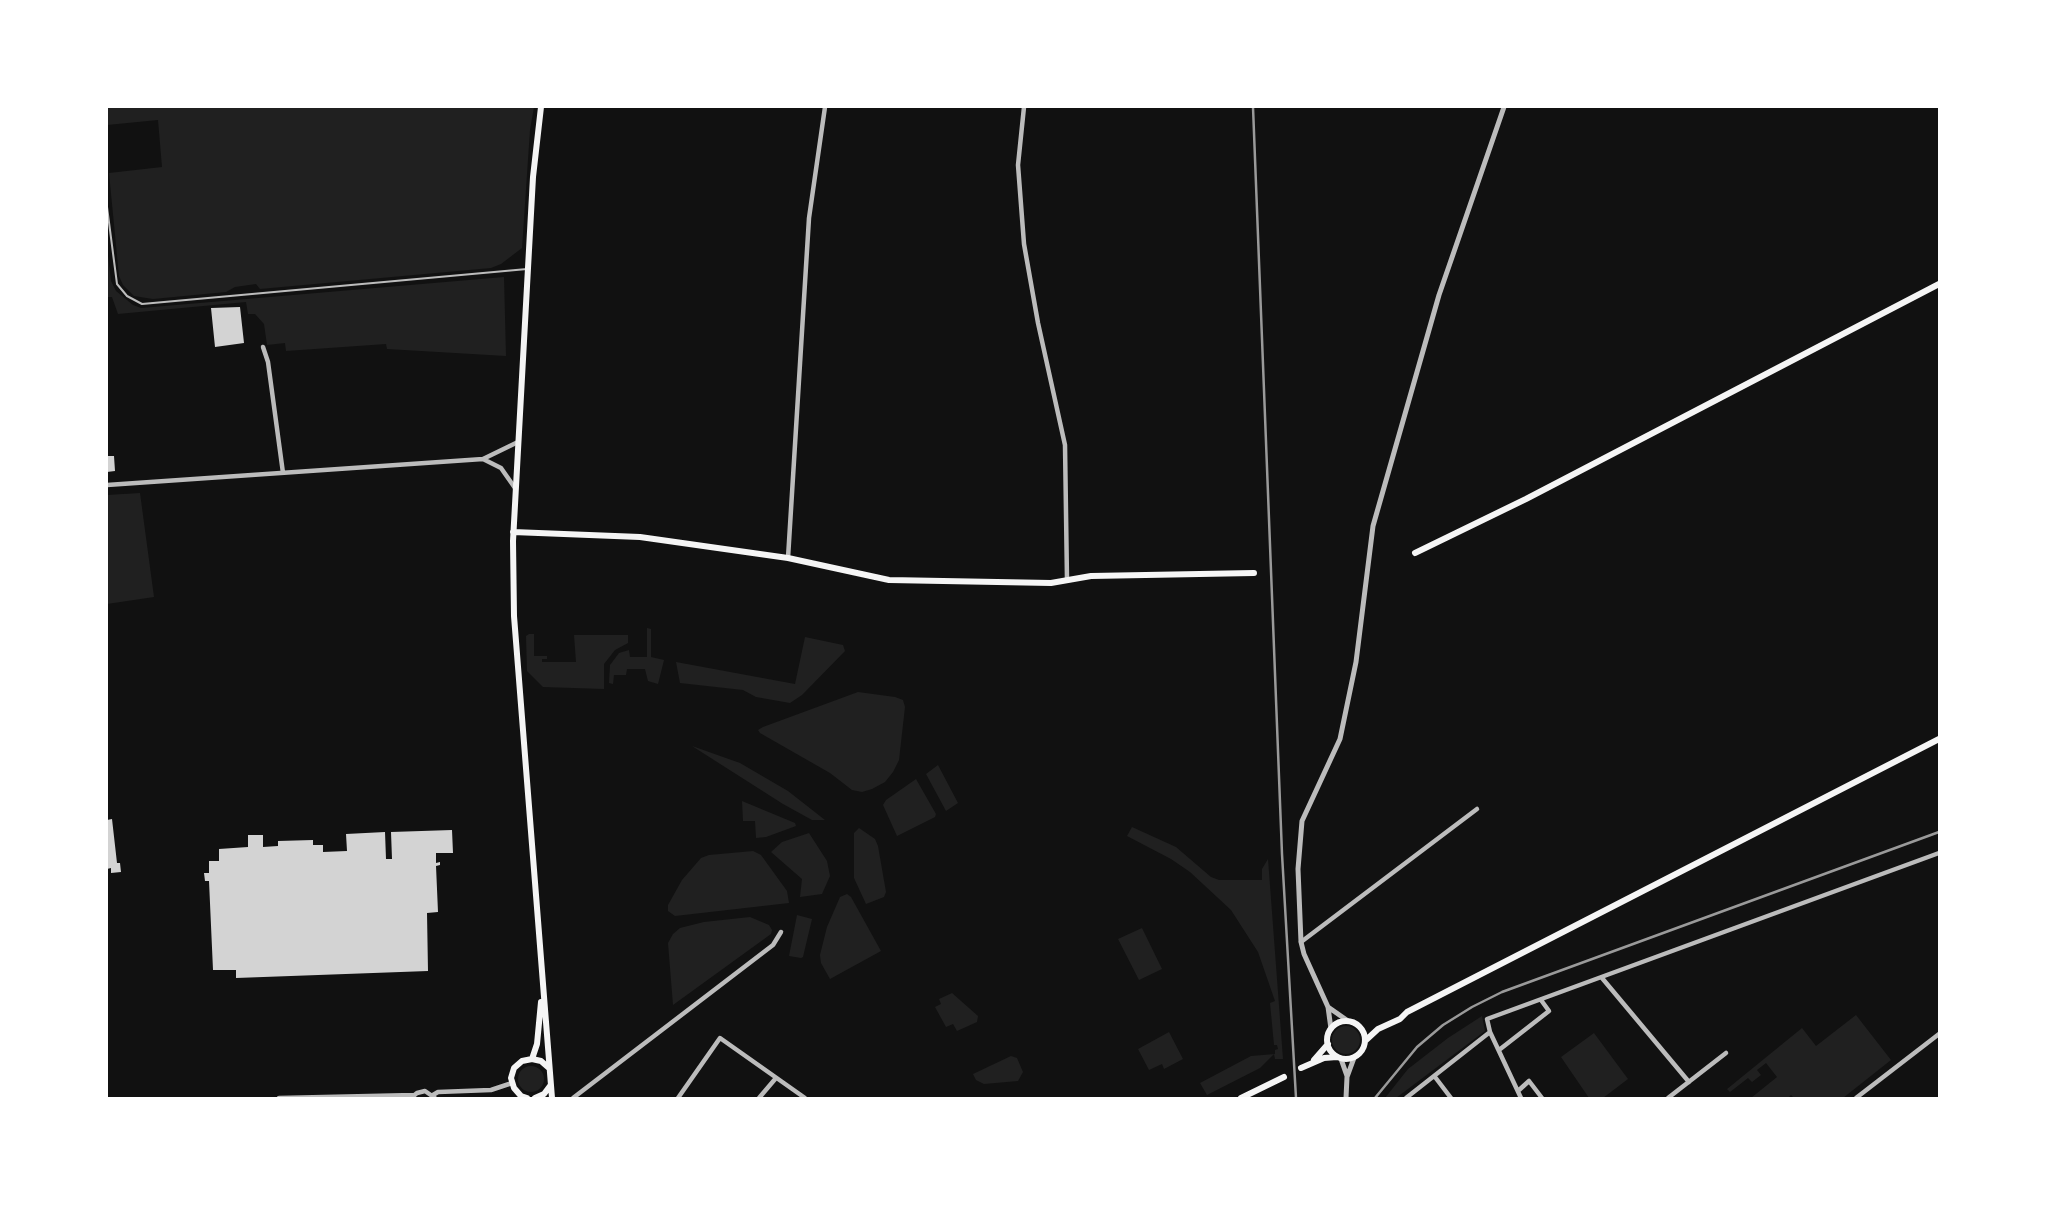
<!DOCTYPE html>
<style>
body{margin:0}
#map{position:relative;width:2046px;height:1205px;overflow:hidden;background:#111;font-family:Inter,sans-serif}
canvas{display:block}
.frame{position:absolute;inset:0;border:108px solid #fff;pointer-events:none}
</style>
<div id="map">
<canvas width="2046" height="1205"></canvas>
<div class="frame"></div>
</div>
<script>
const context = document.querySelector('canvas').getContext('2d');
context.lineJoin = 'round';
function paint(path, color) {
  context.fillStyle = color;
  context.fill(path, 'evenodd');
}
function toPath(rows) {
  const path = new Path2D();
  for (const r of rows) {
    if (r.length === 3) {
      path.moveTo(r[0] + r[2], r[1]);
      path.arc(r[0], r[1], r[2], 0, 2 * Math.PI);
      continue;
    }
    path.moveTo(r[0], r[1]);
    for (let i = 2; i < r.length; i += 2) path.lineTo(r[i], r[i + 1]);
  }
  return path;
}
function stroke(path, color, width, dash) {
  context.strokeStyle = color;
  context.lineWidth = width;
  context.lineCap = dash ? 'butt' : 'round';
  context.setLineDash(dash || []);
  context.stroke(path);
}
paint(toPath([
 [107,107,534,107,530,130,522,248,501,264,491,268,260,289,256,284,235,287,226,292,153,299,134,296,123,285,119,276,109,173,162,167,158,120,107,125],
 [107,247,111,281,116,291,133,305,141,308,504,277,506,356,387,349,386,344,286,351,285,343,267,345,264,324,255,314,248,314,246,302,118,314,112,297,107,297],
 [140,493,154,597,107,604,107,495],
 [647,628,651,629,651,657,664,660,658,684,648,681,645,669,627,669,626,675,614,675,613,684,609,683,610,665,619,653,629,650,630,657,647,657],
 [529,634,534,634,534,656,547,656,547,659,542,659,542,662,576,662,574,635,628,635,628,643,615,650,604,664,604,689,543,687,527,671,526,636],
 [805,637,843,645,845,651,802,695,790,703,756,697,743,690,680,683,676,662,795,684],
 [858,692,895,697,903,700,905,707,899,760,893,772,885,782,872,789,862,792,852,790,830,773,760,733,758,730,763,727],
 [692,746,740,763,788,791,825,820,812,820,783,804],
 [938,765,958,803,946,811,926,774],
 [916,779,936,814,935,817,897,836,883,805,886,800],
 [742,801,795,823,796,826,766,837,756,838,755,821,743,821],
 [1132,827,1176,847,1211,877,1219,880,1262,880,1262,869,1268,859,1283,1059,1275,1059,1274,1054,1260,1068,1207,1095,1200,1083,1251,1056,1275,1054,1275,1050,1278,1049,1277,1045,1274,1045,1270,1003,1275,1001,1258,952,1231,910,1190,872,1171,859,1127,836],
 [859,828,875,839,878,846,886,892,884,897,866,904,854,878,854,833],
 [809,833,827,861,830,876,822,894,800,897,802,879,771,852,782,842],
 [753,851,761,855,787,891,789,903,675,916,668,911,668,905,682,880,701,858,709,855],
 [847,894,851,897,881,951,830,979,821,963,820,955,827,927,840,897],
 [797,915,812,919,803,957,801,958,789,956],
 [750,917,769,925,772,930,771,934,673,1005,668,943,673,934,680,928,704,922],
 [1142,928,1162,969,1139,980,1118,939],
 [952,993,978,1016,977,1022,957,1031,953,1024,946,1027,935,1007,941,1004,939,999],
 [1856,1015,1891,1060,1843,1098,1794,1098,1791,1095,1788,1098,1751,1098,1777,1077,1766,1063,1757,1070,1761,1075,1752,1082,1748,1078,1730,1092,1727,1089,1716,1098,1802,1028,1816,1046],
 [1482,1016,1485,1031,1396,1098,1385,1098,1408,1069,1448,1038],
 [1346,1040,14],
 [1169,1032,1183,1059,1164,1069,1162,1064,1149,1070,1138,1049],
 [1594,1033,1628,1079,1603,1098,1589,1098,1561,1057],
 [1011,1056,1017,1058,1023,1072,1018,1081,984,1084,976,1080,973,1074],
 [531,1079,13]
]), '#202020');
paint(toPath([
 [240,307,244,343,215,347,211,308],
 [107,456,114,456,115,471,107,472],
 [112,819,117,863,120,863,121,872,111,873,111,868,107,869,107,820],
 [452,830,453,853,436,853,436,863,440,862,440,865,436,866,438,912,427,913,428,971,236,978,236,970,213,970,209,881,205,881,204,873,209,873,209,861,219,861,219,849,248,847,248,835,263,835,263,847,278,846,278,841,313,840,313,845,323,845,323,852,347,851,346,834,385,832,386,859,392,859,391,832]
]), '#d3d3d3');
stroke(toPath([
 [107,207,117,284,127,296,142,304,527,269]
]), '#bcbcbc', 2);
stroke(toPath([
 [1024,107,1018,165,1024,244,1038,323,1065,445,1067,580],
 [263,347,268,362,283,473],
 [483,459,501,468,515,488],
 [107,485,483,459,518,442],
 [788,558,809,218,825,107],
 [1301,942,1477,809],
 [1602,978,1689,1082],
 [1499,1050,1549,1011,1541,1000],
 [1435,1077,1451,1098],
 [1518,1091,1529,1081,1542,1098],
 [433,1095,438,1092,491,1090,512,1083],
 [279,1098,414,1095],
 [411,1098,417,1093,425,1091,435,1098],
 [573,1098,773,945,781,932],
 [678,1098,720,1038,805,1098],
 [759,1098,776,1078],
 [1406,1098,1490,1032],
 [1521,1098,1490,1032,1487,1019,1939,853],
 [1668,1098,1726,1053],
 [1856,1098,1939,1034]
]), '#bcbcbc', 4.5);
stroke(toPath([
 [1328,1007,1348,1021],
 [1331,1029,1328,1007,1304,954,1301,942,1298,869,1302,821,1340,739,1356,662,1373,526,1439,295,1504,107],
 [1341,1059,1347,1076],
 [1346,1098,1347,1077,1354,1058]
]), '#bcbcbc', 5);
stroke(toPath([
 [541,107,533,177,513,541,514,616,552,1098],
 [513,532,640,537,788,558,889,580,1051,583,1091,576,1254,573],
 [1415,553,1526,499,1939,284],
 [1346,1040,19],
 [1365,1041,1378,1029,1400,1019,1407,1012,1939,739],
 [532,1059,537,1044,541,1002],
 [1314,1060,1328,1044],
 [1301,1068,1324,1058,1337,1057],
 [527,1098,521,1096,514,1088,511,1078,514,1068,522,1061,532,1059,541,1061,549,1068],
 [535,1098,544,1094,550,1086],
 [1241,1098,1284,1077]
]), '#f5f5f5', 6);
stroke(toPath([
 [1253,107,1282,854,1296,1098],
 [1375,1098,1417,1047,1443,1025,1472,1007,1502,992,1939,832]
]), '#9a9a9a', 2.5);
</script>
